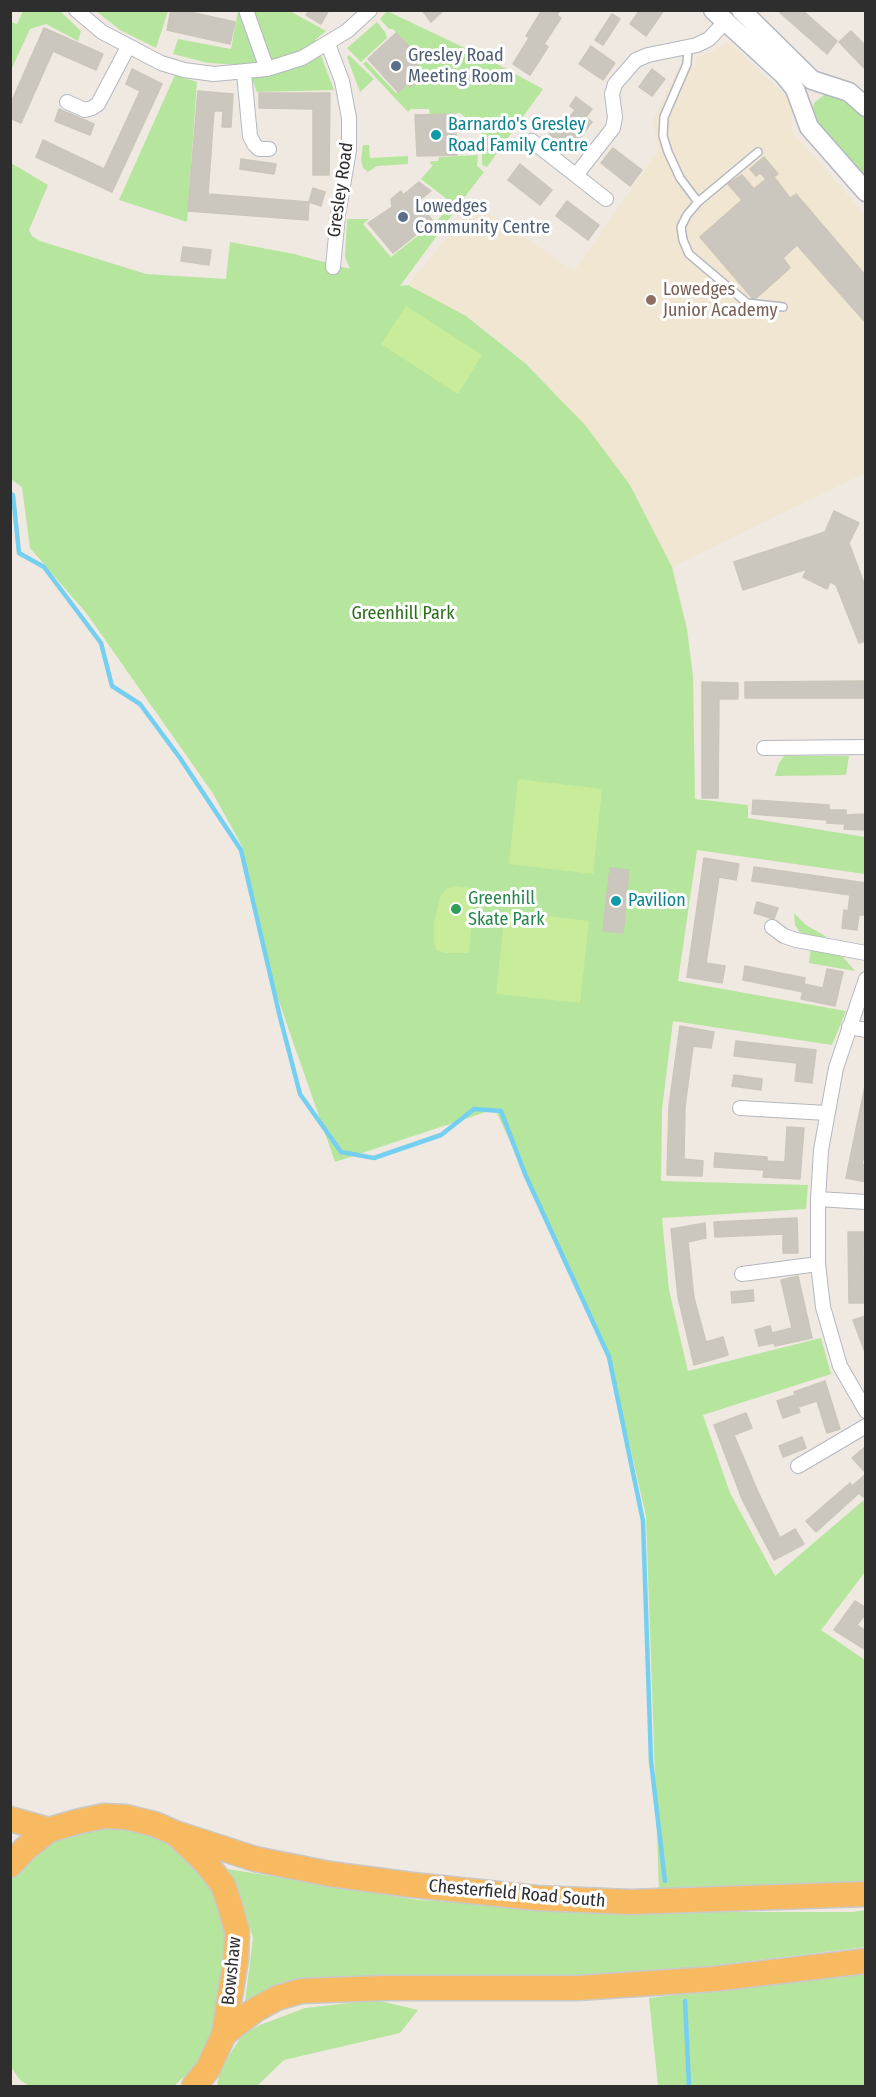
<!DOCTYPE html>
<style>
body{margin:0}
#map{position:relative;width:876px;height:2097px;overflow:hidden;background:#efe9e1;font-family:"Fira Sans Condensed",sans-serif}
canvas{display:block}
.frame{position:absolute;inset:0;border:12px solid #2e2e2e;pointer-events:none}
</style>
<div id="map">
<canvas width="876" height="2097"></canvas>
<div class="frame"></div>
</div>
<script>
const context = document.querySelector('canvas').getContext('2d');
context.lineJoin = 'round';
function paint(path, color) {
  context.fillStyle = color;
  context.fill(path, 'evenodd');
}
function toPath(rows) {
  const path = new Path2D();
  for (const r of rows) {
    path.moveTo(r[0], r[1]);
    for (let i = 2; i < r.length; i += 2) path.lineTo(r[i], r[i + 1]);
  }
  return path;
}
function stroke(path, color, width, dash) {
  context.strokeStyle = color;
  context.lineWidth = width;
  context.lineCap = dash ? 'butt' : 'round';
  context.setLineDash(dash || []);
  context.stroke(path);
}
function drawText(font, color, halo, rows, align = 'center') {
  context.font = font + ' "Fira Sans Condensed",sans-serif';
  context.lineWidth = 6;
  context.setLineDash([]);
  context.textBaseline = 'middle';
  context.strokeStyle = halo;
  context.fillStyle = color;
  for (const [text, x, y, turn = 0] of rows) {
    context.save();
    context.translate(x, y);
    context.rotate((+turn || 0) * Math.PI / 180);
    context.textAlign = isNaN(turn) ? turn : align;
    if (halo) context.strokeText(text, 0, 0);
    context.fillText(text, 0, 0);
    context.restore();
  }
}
paint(toPath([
 [728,42,791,101,792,132,865,215,865,473,672,567,630,485,586,426,525,362,466,316,408,285,475,204,574,271,658,151,653,120,676,73,696,67,696,57,711,52]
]), '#f0e6d1');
paint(toPath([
 [23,11,60,11,81,31,78,41,46,24,30,29,11,70,11,22,17,24],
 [96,11,168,11,156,48,120,30],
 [238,11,290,11,326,31,315,40,334,90,257,92,246,65,208,63,173,54,178,39,231,49],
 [387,11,488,59,543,89,487,167,482,165,482,131,460,113,430,115,429,109,411,109,408,112,363,64,366,61,396,93,407,84,411,87,418,81,414,76,421,70,414,62,418,57,393,29,389,29,380,19],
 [377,22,385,32,387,38,361,62,347,48],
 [349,55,374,79,360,92,347,57],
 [175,75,197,82,187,222,119,200],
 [835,94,850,102,865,118,865,181,818,128,812,114,814,103,824,95],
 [363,145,369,145,370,158,408,156,408,164,377,166,368,172,363,168,361,160],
 [478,155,477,166,484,172,457,207,421,179,433,165,430,164,431,161,438,161,439,157],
 [11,163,48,185,29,230,32,236,40,241,146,274,226,279,230,242,294,254,350,269,345,257,347,219,369,219,363,224,391,257,438,220,449,206,455,211,400,286,408,285,466,316,525,363,586,426,630,485,672,567,687,629,693,676,695,799,748,805,748,818,865,837,865,874,697,850,678,981,846,1011,832,1045,673,1021,662,1109,661,1181,808,1185,806,1209,662,1218,669,1290,688,1371,821,1338,831,1374,703,1415,730,1493,775,1576,865,1499,865,1572,821,1630,865,1660,865,1885,659,1892,646,1516,608,1352,495,1109,335,1162,268,970,242,846,212,792,87,614,30,548,22,487,11,479],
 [784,756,849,756,846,775,775,776,779,763],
 [794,913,806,925,825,936,855,971,809,963,812,939,801,934,795,925],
 [124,1825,178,1846,213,1888,224,1915,226,1942,217,2019,205,2050,191,2070,174,2086,29,2086,20,2080,10,2066,10,1882,18,1869,59,1837,82,1828],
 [228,1869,418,1900,648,1912,853,1912,865,1910,865,1947,654,1973,508,1978,367,1977,244,2010,253,1938,243,1903],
 [865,1971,865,2086,658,2086,649,1998],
 [376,2000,418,2010,400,2033,284,2060,257,2086,217,2086,220,2070,242,2035,260,2025,305,2008]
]), '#b6e59e');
paint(toPath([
 [406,306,482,355,458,394,381,344],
 [518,779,602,789,593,874,509,864],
 [455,886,471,888,475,894,469,953,444,953,437,950,434,943,434,922,441,895,448,888],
 [505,911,589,921,580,1003,496,994]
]), '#c9ec9a');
stroke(toPath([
 [10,493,13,495,19,553,44,567,101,643,112,686,140,704,180,758,241,850,280,1017,300,1094,341,1152,374,1158,441,1135,474,1109,501,1111,525,1174,609,1357,643,1521,651,1761,665,1881],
 [685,2001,689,2086]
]), '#75cff0', 4.5);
const building = toPath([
 [171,10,181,10,235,22,230,44,167,30,171,10],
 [309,10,329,10,321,24,306,15,309,10],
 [422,10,444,10,431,22,422,10],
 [542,10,560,10,557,15,561,18,544,44,548,47,530,75,513,64,529,38,526,36,542,10],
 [640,10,664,10,646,36,630,24,640,10],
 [777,10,802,10,837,41,827,54,777,10],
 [612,14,620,19,603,45,595,40,612,14],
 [44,28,103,54,96,70,53,51,21,123,10,118,10,105,44,28],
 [851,31,866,46,866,70,839,42,851,31],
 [396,33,419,57,414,62,421,70,414,76,418,80,410,87,407,84,398,92,368,59,396,33],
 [591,46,615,63,603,80,579,64,591,46],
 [132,69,162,84,112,192,36,157,43,140,104,169,140,91,126,84,132,69],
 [652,69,665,79,652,96,639,87,652,69],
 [198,91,233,94,231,127,222,127,223,111,214,111,208,194,309,202,308,220,188,211,198,91],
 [259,93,330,93,329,175,313,175,313,109,259,108,259,93],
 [576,97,592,109,586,117,592,122,577,142,573,139,566,147,549,134,554,127,560,131,575,110,570,106,576,97],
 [59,109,94,124,90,135,55,121,59,109],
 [455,114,457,155,417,156,415,115,455,114],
 [613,148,642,170,630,186,601,163,613,148],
 [764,157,778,174,774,177,790,198,796,194,866,276,866,323,797,245,783,258,790,268,754,300,700,237,742,200,728,184,742,175,754,189,766,179,760,173,756,176,750,169,764,157],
 [241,159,276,164,274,174,240,169,241,159],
 [520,164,552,190,540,205,508,180,520,164],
 [419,182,431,191,417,202,433,221,393,253,368,223,392,207,391,199,401,191,403,195,419,182],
 [313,188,325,192,321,206,309,202,313,188],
 [567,201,599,225,588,240,556,216,567,201],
 [183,247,211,250,209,265,181,261,183,247],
 [834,511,859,523,849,543,866,589,866,641,859,643,836,585,830,582,827,589,803,577,807,569,743,590,734,562,825,532,834,511],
 [866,681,866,698,745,698,745,682,866,681],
 [702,682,738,683,738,699,719,699,718,798,702,798,702,682],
 [753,800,829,805,829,810,846,810,846,815,865,814,866,811,866,830,844,829,845,824,827,823,827,820,752,814,753,800],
 [704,858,739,864,736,880,719,877,706,963,725,966,722,983,687,977,704,858],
 [754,867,866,883,864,915,859,915,857,930,842,928,844,910,848,911,850,895,752,881,754,867],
 [610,868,629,870,623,933,603,931,610,868],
 [757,902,778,908,774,919,754,913,757,902],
 [745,966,805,978,804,984,823,988,827,969,843,972,835,1006,801,999,803,992,743,980,745,966],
 [680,1026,714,1032,711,1048,693,1046,685,1107,684,1159,703,1161,702,1176,667,1175,669,1106,680,1026],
 [736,1041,816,1050,812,1083,795,1081,797,1063,734,1056,736,1041],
 [734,1075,762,1079,761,1090,732,1086,734,1075],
 [866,1081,866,1145,862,1164,866,1165,866,1182,846,1178,866,1081],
 [787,1127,804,1128,800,1179,763,1177,764,1170,714,1167,715,1153,767,1157,767,1161,785,1162,787,1127],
 [797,1218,798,1253,783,1253,783,1234,715,1237,714,1222,797,1218],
 [705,1223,706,1238,688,1242,694,1298,706,1342,723,1337,728,1355,694,1365,678,1297,671,1229,705,1223],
 [848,1232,866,1232,866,1248,863,1248,864,1303,849,1303,848,1232],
 [798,1276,812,1338,775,1346,774,1343,759,1346,755,1330,770,1326,772,1333,792,1328,781,1280,798,1276],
 [753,1290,754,1301,732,1303,731,1292,753,1290],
 [866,1316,866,1355,853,1320,866,1316],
 [825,1381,840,1429,827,1433,817,1401,798,1407,800,1412,783,1418,777,1401,795,1395,794,1392,825,1381],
 [746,1413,752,1428,734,1435,758,1492,780,1538,795,1529,804,1544,774,1560,742,1499,714,1425,746,1413],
 [802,1437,806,1448,783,1457,779,1446,802,1437],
 [866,1446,866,1473,852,1458,866,1446],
 [866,1474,866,1495,863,1497,859,1493,816,1532,806,1521,850,1483,852,1486,866,1474],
 [855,1601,866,1608,866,1613,857,1625,866,1631,866,1650,834,1630,855,1601]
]);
paint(building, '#cbc7bf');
stroke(building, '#cbc5ba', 1.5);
const service = toPath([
 [688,47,687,64,664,117,663,136,668,152,680,178,698,202],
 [758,152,698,202,687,215,681,227,683,240,689,254,747,303,783,307]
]);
const minor = toPath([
 [76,10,102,32,161,63,184,70,214,74,267,69,302,58,347,31,370,10],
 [246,10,267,69],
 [328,44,342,81,349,118,349,150,338,215,333,267],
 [244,73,250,136,254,144,259,149,269,149],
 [67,102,85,110,92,108,98,104,128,47],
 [532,141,606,199],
 [577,174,613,128,615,117,612,94,615,84,636,60,648,55,697,45,709,39,726,21],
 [764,748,866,747],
 [772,927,784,936,796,940,866,953],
 [866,979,836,1068,821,1150,818,1199,818,1264,823,1307,840,1366,866,1411],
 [849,1027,866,1030],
 [740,1108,827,1113],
 [818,1199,866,1202],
 [742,1274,818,1264],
 [798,1466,866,1426]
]);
const tertiary = toPath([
 [713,10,784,75,795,89,809,127,866,192],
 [741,10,812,80,849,92,866,107]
]);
const trunk = toPath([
 [10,1819,49,1830],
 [175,1833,255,1859,330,1874,413,1885,537,1898,630,1902,866,1894],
 [10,1865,26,1848,49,1830,76,1822,104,1816,126,1817,154,1824,175,1833,206,1863,223,1885,230,1906,237,1931,236,1959,224,2034,208,2069,194,2086],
 [224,2034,255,2010,277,1998,301,1991,385,1988,578,1988,713,1979,866,1961]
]);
stroke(service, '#b4b7c1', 10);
stroke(minor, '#b4b7c1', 16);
stroke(tertiary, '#b4b7c1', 21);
stroke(trunk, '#c9c9c9', 27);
stroke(service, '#fff', 7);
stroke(minor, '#fff', 14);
stroke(tertiary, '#fff', 18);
stroke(trunk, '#f8ba60', 24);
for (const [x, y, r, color] of [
 [396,66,6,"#5c6f8a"],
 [436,135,6,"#0f9aa8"],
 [403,217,6,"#5c6f8a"],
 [651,300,6,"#8d6e63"],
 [616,901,6,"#0f9aa8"],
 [456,909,6,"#2e9e5b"]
]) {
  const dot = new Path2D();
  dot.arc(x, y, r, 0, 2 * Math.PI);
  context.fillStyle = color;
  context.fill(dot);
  stroke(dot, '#fff', 2);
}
drawText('18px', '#4e5e75', '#fff', [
 ["Gresley Road",408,56],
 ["Meeting Room",408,77],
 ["Lowedges",415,207],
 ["Community Centre",415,228]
], 'left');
drawText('18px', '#0d838f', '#fff', [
 ["Barnardo's Gresley",448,125],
 ["Road Family Centre",448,146],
 ["Pavilion",628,901]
], 'left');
drawText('18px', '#2e2e2e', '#fff', [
 ["Gresley Road",341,190,-82],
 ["Chesterfield Road South",517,1894,5],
 ["Bowshaw",232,1971,-84]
]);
drawText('18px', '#785e54', '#fff', [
 ["Lowedges",663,290],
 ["Junior Academy",663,311]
], 'left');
drawText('18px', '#2c6e1b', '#fff', [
 ["Greenhill Park",403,614]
]);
drawText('18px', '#27864d', '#fff', [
 ["Greenhill",468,899],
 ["Skate Park",468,920]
], 'left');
</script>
